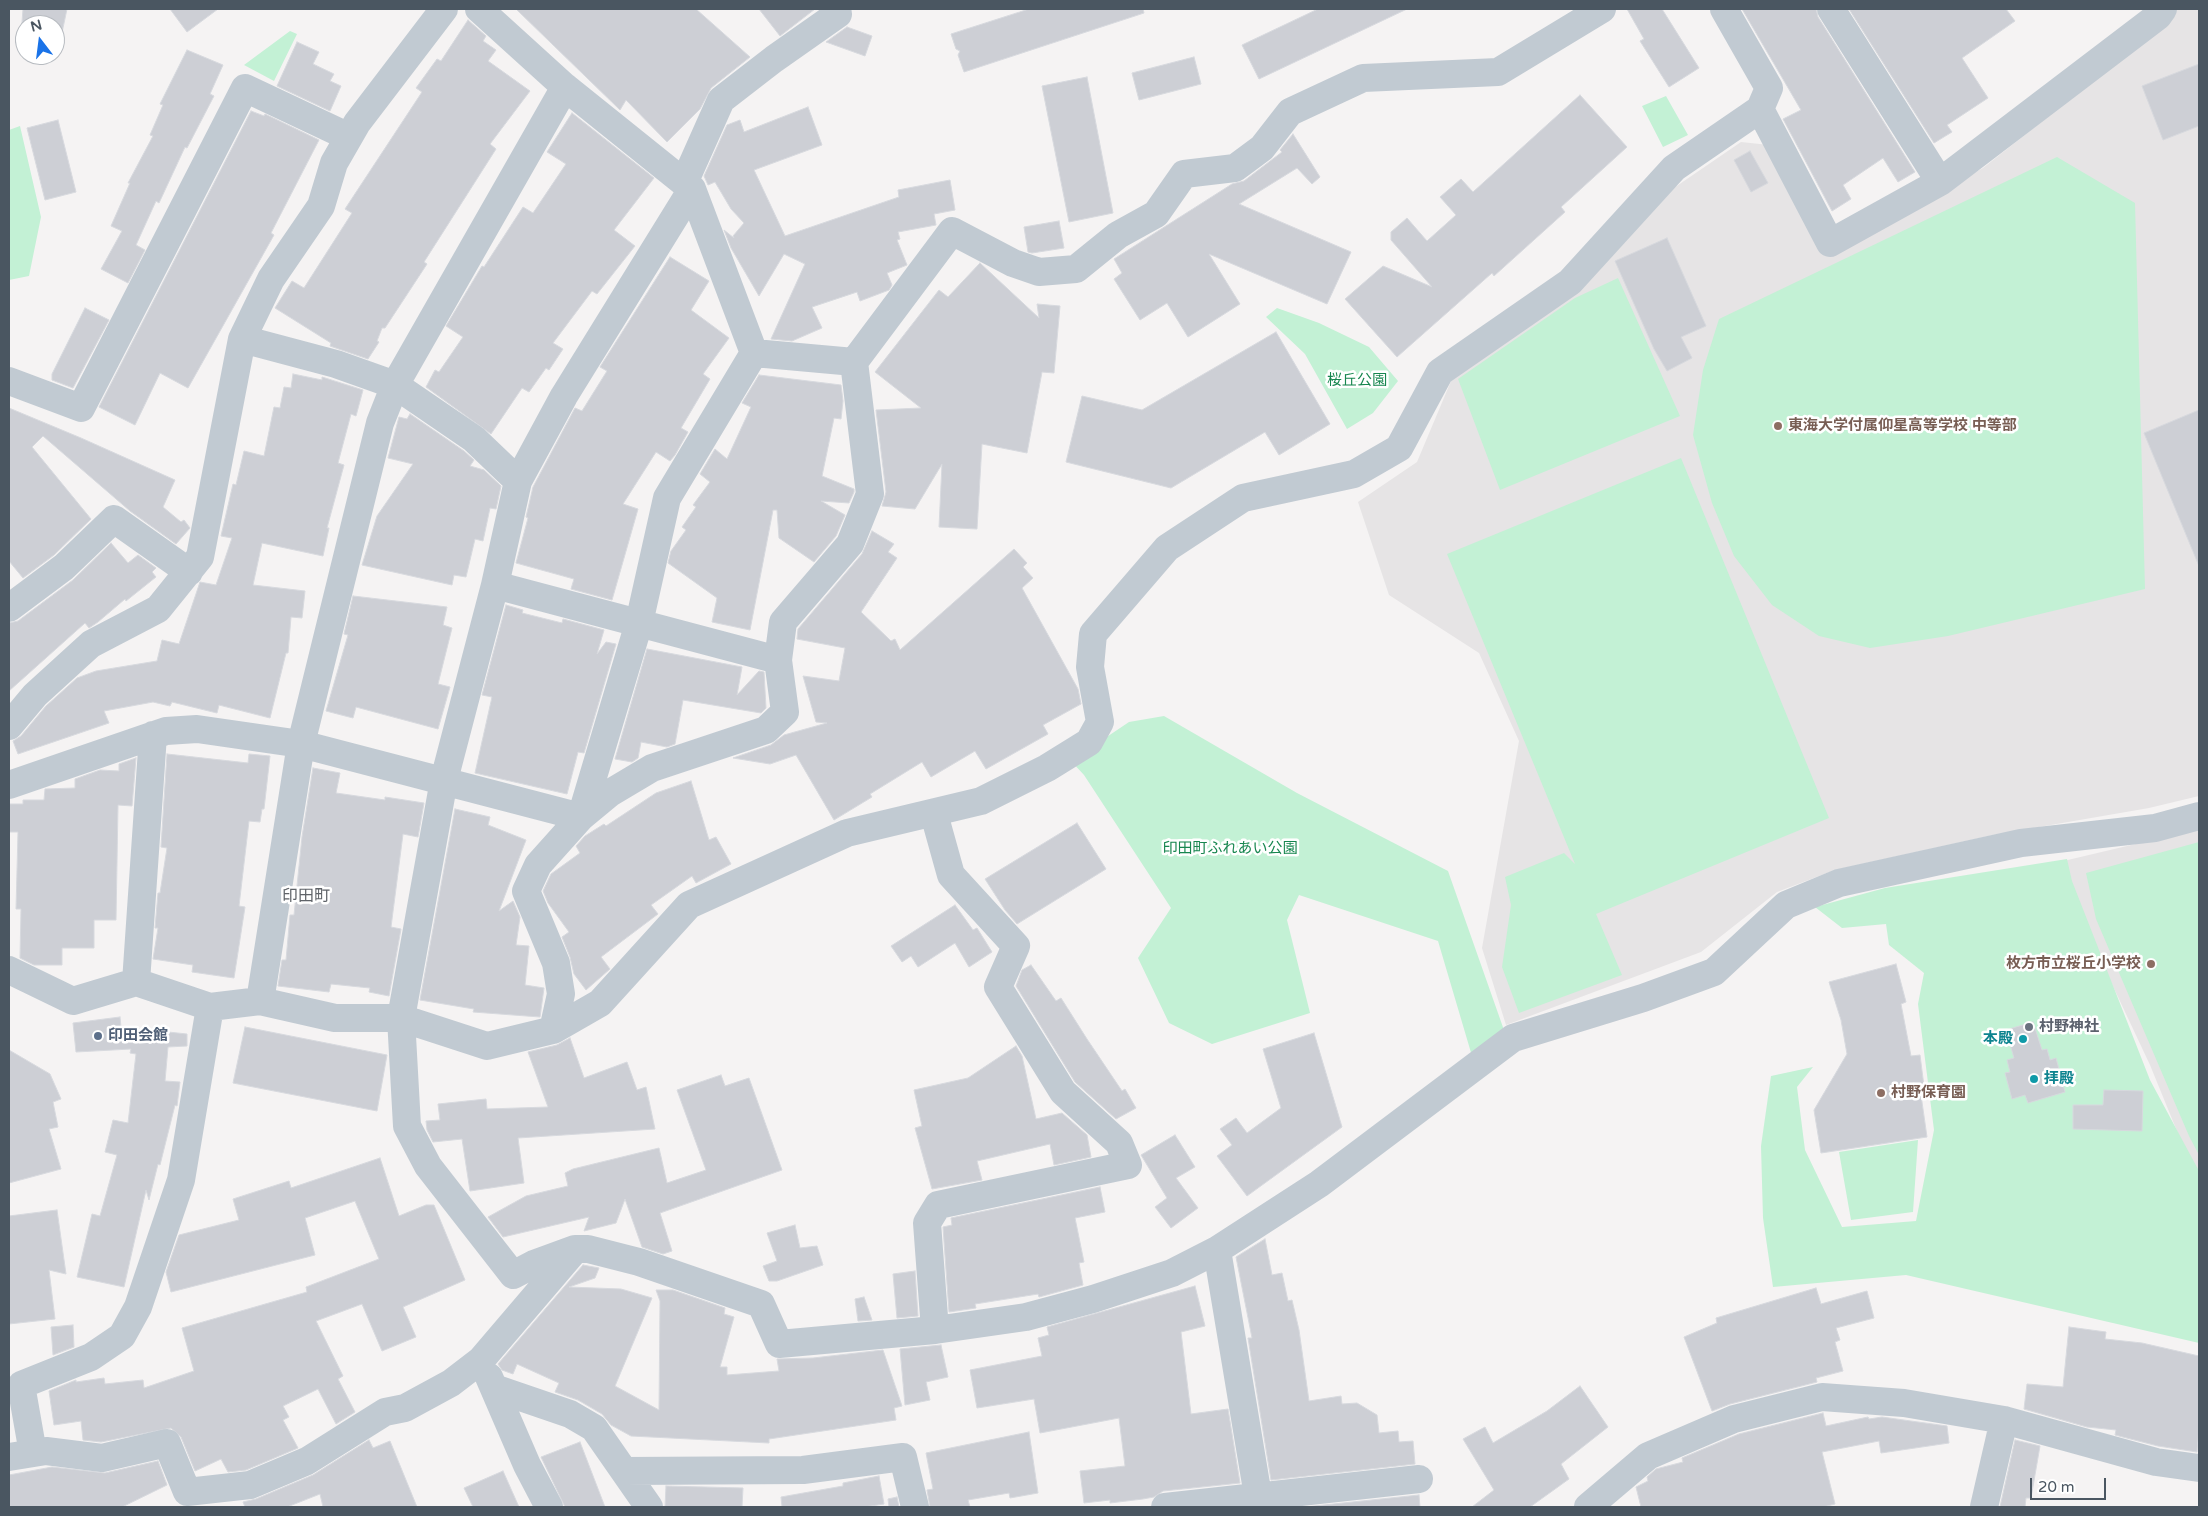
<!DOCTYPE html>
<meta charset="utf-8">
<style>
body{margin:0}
#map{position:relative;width:2208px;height:1516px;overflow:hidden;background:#f5f3f3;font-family:"Varela Round",sans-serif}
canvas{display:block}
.frame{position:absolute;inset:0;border:10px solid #4a5661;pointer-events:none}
.north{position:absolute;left:15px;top:15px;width:50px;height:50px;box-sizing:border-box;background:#fff;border:1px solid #b7bbc0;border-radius:50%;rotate:345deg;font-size:14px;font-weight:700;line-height:20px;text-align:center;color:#4a5661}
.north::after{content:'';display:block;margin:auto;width:18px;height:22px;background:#1a73e8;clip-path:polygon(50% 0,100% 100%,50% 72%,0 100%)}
.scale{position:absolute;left:2030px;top:1478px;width:76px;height:22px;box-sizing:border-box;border:2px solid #4a5661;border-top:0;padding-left:6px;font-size:15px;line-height:18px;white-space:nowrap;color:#4a5661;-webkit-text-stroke:4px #fff;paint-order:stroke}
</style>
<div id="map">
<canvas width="2208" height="1516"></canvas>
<div class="frame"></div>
<div class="north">N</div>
<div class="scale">20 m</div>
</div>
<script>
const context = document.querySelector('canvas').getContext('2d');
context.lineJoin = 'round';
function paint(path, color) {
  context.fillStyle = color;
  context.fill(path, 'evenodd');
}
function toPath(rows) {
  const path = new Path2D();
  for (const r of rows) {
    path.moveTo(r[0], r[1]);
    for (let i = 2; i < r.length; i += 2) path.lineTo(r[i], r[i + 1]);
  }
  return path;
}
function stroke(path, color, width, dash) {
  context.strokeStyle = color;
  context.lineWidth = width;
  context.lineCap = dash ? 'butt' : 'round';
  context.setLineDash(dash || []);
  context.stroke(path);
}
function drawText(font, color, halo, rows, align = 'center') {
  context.font = font + ' "Varela Round","Noto Sans JP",sans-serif';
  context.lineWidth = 5;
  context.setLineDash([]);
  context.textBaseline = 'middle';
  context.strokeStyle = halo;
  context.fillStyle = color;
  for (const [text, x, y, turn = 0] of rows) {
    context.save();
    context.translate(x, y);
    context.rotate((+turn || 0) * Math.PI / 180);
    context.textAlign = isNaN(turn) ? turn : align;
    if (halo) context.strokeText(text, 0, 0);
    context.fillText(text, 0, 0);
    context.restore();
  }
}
paint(toPath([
 [2175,9,2199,9,2199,796,2149,808,1993,835,1835,870,1777,892,1701,952,1506,1025,1482,948,1519,741,1479,653,1389,595,1358,502,1417,462,1454,374,1668,192,1741,142,1769,145,1828,253,1983,168,2165,24],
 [2199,829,2199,1185,2150,1065,2055,863]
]), '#e6e4e5');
paint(toPath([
 [290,31,297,34,274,81,244,65],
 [1666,96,1688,135,1663,147,1642,106],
 [20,126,41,217,29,276,9,280,9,130],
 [2057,157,2135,203,2145,589,1948,636,1870,648,1819,636,1772,605,1734,556,1712,503,1693,435,1703,370,1719,319],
 [1618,278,1680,416,1500,490,1458,379,1575,298],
 [1277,308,1319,323,1369,347,1398,381,1373,413,1347,429,1305,354,1266,317],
 [1681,458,1829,818,1596,914,1622,975,1519,1013,1502,967,1511,905,1505,877,1564,853,1575,864,1447,554],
 [1164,716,1297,793,1448,871,1505,1033,1472,1056,1438,941,1299,895,1287,920,1310,1013,1212,1044,1169,1023,1138,958,1171,908,1084,775,1071,761,1129,722],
 [2199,842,2199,1155,2189,1136,2096,919,2086,873],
 [2067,859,2072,881,2150,1080,2199,1171,2199,1343,1906,1275,1773,1287,1763,1218,1761,1146,1771,1076,1813,1067,1797,1087,1805,1150,1842,1227,1916,1221,1934,1130,1918,1004,1924,973,1889,945,1886,924,1842,928,1815,907,1885,888],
 [1918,1140,1913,1212,1851,1220,1839,1152]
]), '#c3f1d5');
const building = toPath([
 [23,9,67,9,60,42,55,41,55,25,25,25,25,37,21,36,23,9],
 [170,9,218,9,187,32,170,9],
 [516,9,696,9,750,57,711,88,700,109,667,142,626,100,620,110,516,9],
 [759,9,815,9,780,36,759,9],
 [1029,9,1143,9,1144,13,964,72,958,55,960,51,956,49,951,34,1029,9],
 [1318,9,1407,9,1259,79,1242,45,1318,9],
 [1627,9,1662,9,1699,68,1669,87,1640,41,1644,39,1627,9],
 [1742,9,1816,9,1818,17,1915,172,1898,182,1883,158,1843,185,1851,199,1832,211,1783,119,1801,110,1742,9],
 [1849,9,2006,9,2015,21,1962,58,1988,98,1947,125,1952,132,1934,143,1849,9],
 [468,20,486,36,483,41,496,50,488,61,530,91,490,144,496,149,424,262,427,264,385,328,382,328,377,341,379,342,368,359,330,346,331,343,275,308,292,281,304,288,352,213,345,209,422,92,416,88,437,59,441,61,468,20],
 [847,27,872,36,865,56,826,42,847,27],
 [297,42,319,52,313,64,334,74,330,81,341,86,330,111,277,86,297,42],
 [187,50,223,65,210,94,214,96,187,148,185,147,159,203,156,201,136,245,145,250,128,283,101,269,122,231,111,226,130,183,128,183,153,136,150,135,163,105,160,104,187,50],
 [1194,57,1201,84,1139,100,1132,73,1194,57],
 [2199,64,2199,126,2163,140,2142,86,2199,64],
 [1087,77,1113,213,1069,222,1042,86,1087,77],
 [1580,95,1627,147,1561,207,1565,212,1494,276,1492,273,1397,357,1345,299,1383,266,1432,287,1391,240,1391,232,1407,218,1427,241,1456,215,1440,197,1461,179,1473,192,1580,95],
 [808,107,822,145,754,170,785,236,899,197,898,190,950,180,955,210,934,214,936,225,898,232,900,239,897,240,907,265,887,273,892,285,889,290,860,301,857,292,812,307,822,328,792,341,771,339,805,264,784,254,759,296,731,248,724,230,734,238,733,236,744,223,731,209,715,182,708,185,704,176,727,125,740,120,744,132,808,107],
 [251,111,264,116,265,114,319,140,271,233,274,235,188,388,160,373,135,425,99,407,251,111],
 [572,113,654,178,614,230,635,246,597,294,592,291,553,343,563,349,549,370,546,368,529,392,522,388,491,434,426,387,435,370,439,372,463,337,446,326,482,266,484,267,523,207,533,213,566,164,547,152,572,113],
 [58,120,76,192,45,200,27,128,58,120],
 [1293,134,1320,177,1312,184,1297,168,1239,204,1351,252,1327,304,1209,254,1240,304,1188,337,1167,303,1140,320,1114,279,1122,273,1114,259,1232,184,1244,181,1282,152,1280,150,1293,134],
 [1750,151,1768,183,1751,192,1734,160,1750,151],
 [1059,221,1064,248,1032,253,1028,252,1024,227,1059,221],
 [1667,238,1706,326,1681,337,1692,358,1667,371,1654,349,1615,261,1667,238],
 [670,257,709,281,691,310,729,338,703,374,710,379,681,428,688,432,675,455,670,461,656,452,623,504,638,509,612,600,571,589,574,579,516,563,528,518,526,517,533,487,575,408,582,411,607,371,600,367,670,257],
 [980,263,1039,318,1037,304,1060,306,1054,373,1042,372,1027,453,982,444,977,529,939,527,942,464,915,509,882,506,886,492,876,410,921,408,875,372,939,290,948,297,980,263],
 [85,308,109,320,73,388,52,380,52,374,85,308],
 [1276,332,1330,424,1279,455,1265,432,1171,488,1066,462,1082,396,1142,410,1276,332],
 [293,374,322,380,322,377,363,390,356,416,351,414,338,463,344,465,327,528,329,528,323,556,262,543,253,585,305,591,302,618,291,617,288,653,286,653,270,718,219,705,217,713,172,702,170,706,153,702,104,711,109,723,18,754,13,741,21,736,46,706,77,678,96,671,157,661,162,640,179,644,200,582,216,585,232,538,221,536,233,484,236,485,244,451,264,456,274,407,280,408,284,387,291,388,293,374],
 [759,375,841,385,843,401,841,419,834,418,822,476,854,489,854,492,849,503,821,501,845,515,836,536,814,562,779,538,777,510,773,510,750,630,712,622,717,598,668,563,671,551,686,530,682,527,696,507,693,505,710,482,700,474,715,449,727,459,751,407,742,403,759,375],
 [9,408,81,438,175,480,163,507,181,522,184,520,190,528,176,544,130,511,43,436,32,447,91,519,54,555,23,578,9,561,9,408],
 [2199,410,2199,566,2144,433,2199,410],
 [410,414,464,451,474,460,470,466,484,470,501,486,496,509,490,508,483,541,475,539,466,577,454,575,452,585,362,565,377,516,413,464,388,458,399,417,407,419,410,414],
 [872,531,894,544,888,552,897,558,861,612,891,641,895,639,900,650,1014,549,1027,563,1023,567,1033,578,1022,588,1078,689,1081,704,1043,725,1048,734,986,769,975,751,931,777,922,762,870,794,872,797,834,820,796,755,770,764,733,758,771,745,784,735,827,723,816,722,803,676,839,681,845,648,797,639,798,629,862,554,872,531],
 [111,543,128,563,138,555,156,568,152,572,156,577,126,601,125,599,98,622,89,628,85,623,9,691,9,623,18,621,73,580,111,543],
 [353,596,447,607,443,625,452,628,438,684,450,687,438,729,356,707,353,718,326,711,348,635,344,634,353,596],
 [506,605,523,610,522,613,562,623,563,619,604,630,597,654,606,642,616,644,584,753,578,752,567,794,475,773,492,697,482,695,506,605],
 [647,649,742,667,737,695,759,671,764,672,766,708,761,713,683,700,675,744,667,747,641,742,638,758,632,762,615,759,647,649],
 [167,754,248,763,249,754,270,756,264,809,262,809,260,822,249,821,239,906,245,907,234,978,192,972,193,965,153,959,158,928,155,928,158,893,160,893,167,848,161,847,167,754],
 [136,758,132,806,118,805,116,920,94,920,94,948,62,948,62,965,34,965,20,958,21,909,16,909,18,832,9,832,9,804,23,804,23,800,44,800,45,789,75,788,75,779,100,770,119,771,119,764,136,758],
 [313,768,340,773,336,793,385,800,385,797,424,803,418,837,403,834,391,927,401,929,389,996,369,992,370,988,331,984,329,992,278,986,282,960,286,960,290,915,294,915,302,837,313,768],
 [691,781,709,840,716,837,731,864,696,883,692,876,651,905,658,914,601,957,610,969,586,990,574,974,570,957,562,937,569,932,548,903,543,891,551,874,580,853,576,846,585,836,604,824,606,826,656,793,691,781],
 [455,809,490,817,488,825,526,840,499,911,513,901,520,917,516,945,529,946,525,985,544,988,540,1017,473,1012,474,1009,420,1000,455,809],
 [1077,823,1106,869,1017,924,1005,910,985,879,1077,823],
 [955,905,973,930,977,928,992,952,969,967,955,943,918,967,911,956,902,962,891,946,955,905],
 [1896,964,1906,1002,1901,1004,1911,1056,1920,1055,1925,1094,1921,1095,1927,1137,1821,1153,1814,1110,1847,1054,1841,1020,1829,982,1896,964],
 [1031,965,1056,1001,1061,998,1087,1039,1122,1091,1125,1089,1136,1108,1116,1119,1075,1082,1016,986,1022,970,1031,965],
 [120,1017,121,1027,187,1034,187,1046,168,1047,165,1081,180,1082,177,1106,175,1105,160,1165,158,1164,149,1200,146,1190,124,1287,77,1277,92,1214,100,1216,117,1155,105,1152,113,1120,128,1123,136,1054,130,1053,131,1049,76,1052,73,1023,120,1017],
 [2033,1022,2042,1050,2047,1049,2050,1060,2056,1058,2065,1092,2028,1103,2025,1095,2012,1099,2005,1073,2010,1072,2007,1060,2014,1058,2006,1030,2033,1022],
 [245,1027,387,1055,377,1111,233,1083,245,1027],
 [1314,1033,1342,1127,1247,1196,1217,1156,1232,1145,1220,1129,1236,1118,1247,1133,1281,1108,1263,1049,1314,1033],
 [570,1038,584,1078,627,1062,637,1090,646,1087,655,1129,518,1138,524,1183,470,1191,462,1139,433,1142,427,1130,426,1121,440,1120,438,1104,486,1099,487,1109,548,1107,528,1052,557,1045,570,1038],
 [1016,1046,1022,1056,1036,1119,1062,1113,1087,1135,1091,1157,1054,1165,1050,1144,977,1161,982,1180,932,1189,915,1128,922,1126,914,1090,968,1078,1016,1046],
 [9,1050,50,1074,61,1099,53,1102,58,1127,49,1129,61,1169,9,1183,9,1050],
 [721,1075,725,1086,749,1078,782,1170,660,1213,672,1251,663,1254,642,1247,625,1199,616,1223,584,1231,589,1217,503,1237,488,1217,526,1196,568,1186,565,1173,573,1169,659,1148,667,1183,706,1170,677,1090,721,1075],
 [2104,1090,2143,1091,2142,1131,2073,1129,2073,1105,2103,1105,2104,1090],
 [1175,1135,1195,1167,1176,1178,1198,1208,1171,1228,1155,1207,1167,1198,1141,1155,1175,1135],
 [380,1158,399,1216,426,1205,434,1205,465,1280,403,1307,416,1337,382,1351,362,1304,316,1321,343,1376,338,1379,355,1412,336,1424,318,1389,283,1406,289,1417,283,1420,298,1448,246,1470,228,1472,221,1459,195,1471,181,1437,171,1428,101,1442,83,1440,81,1421,54,1425,49,1391,76,1380,76,1382,104,1378,105,1384,143,1380,144,1388,194,1371,182,1328,307,1292,306,1287,379,1259,355,1201,305,1218,315,1255,171,1292,166,1272,179,1235,239,1220,233,1199,289,1181,291,1188,380,1158],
 [1100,1187,1105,1212,1075,1218,1084,1262,1079,1263,1083,1285,1039,1297,1038,1294,975,1304,976,1308,949,1312,943,1227,952,1225,951,1218,1100,1187],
 [57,1210,66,1274,49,1270,55,1319,9,1324,9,1216,57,1210],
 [795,1225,800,1248,817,1246,823,1265,777,1281,769,1281,763,1266,777,1261,767,1233,795,1225],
 [1265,1239,1272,1275,1282,1273,1288,1301,1292,1300,1299,1330,1309,1401,1341,1396,1342,1404,1357,1403,1377,1415,1379,1433,1398,1431,1399,1442,1413,1441,1415,1464,1271,1480,1248,1338,1252,1338,1236,1257,1265,1239],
 [583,1265,599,1268,595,1278,569,1287,621,1289,652,1298,615,1386,659,1410,660,1301,656,1290,673,1290,725,1308,724,1314,734,1317,720,1367,727,1367,727,1375,779,1371,777,1359,813,1358,883,1350,902,1406,894,1408,896,1420,769,1439,769,1443,631,1436,611,1425,602,1414,578,1400,555,1392,559,1383,517,1364,513,1374,502,1370,498,1364,583,1265],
 [915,1271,918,1316,897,1318,893,1274,915,1271],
 [1195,1286,1205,1326,1181,1332,1191,1414,1228,1409,1240,1483,1163,1491,1154,1497,1143,1499,1110,1503,1110,1500,1084,1503,1080,1471,1125,1466,1119,1418,1040,1433,1034,1399,977,1408,970,1370,1042,1356,1038,1338,1049,1335,1047,1327,1195,1286],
 [1816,1288,1821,1304,1867,1291,1874,1318,1836,1328,1840,1340,1835,1342,1843,1371,1816,1378,1817,1382,1730,1404,1712,1411,1684,1337,1717,1323,1716,1318,1816,1288],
 [864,1297,872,1320,858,1321,855,1299,864,1297],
 [73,1325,74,1347,53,1355,51,1327,73,1325],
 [2069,1327,2106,1332,2105,1339,2142,1343,2199,1356,2199,1428,2197,1452,2158,1446,2115,1435,2116,1430,2087,1427,2024,1409,2027,1384,2063,1387,2069,1327],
 [941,1345,948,1377,926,1382,930,1400,905,1405,900,1349,941,1345],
 [1580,1386,1608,1427,1561,1464,1569,1479,1530,1507,1472,1507,1494,1490,1463,1439,1485,1427,1493,1443,1547,1411,1580,1386],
 [1823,1413,1826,1426,1868,1417,1869,1419,1882,1417,1947,1426,1949,1443,1881,1453,1879,1441,1822,1452,1835,1504,1823,1507,1641,1507,1636,1487,1648,1481,1647,1477,1656,1469,1683,1462,1682,1458,1739,1434,1823,1413],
 [1029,1432,1038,1493,1010,1498,1009,1493,968,1500,970,1507,930,1507,927,1490,933,1489,926,1453,1029,1432],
 [369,1440,373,1448,390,1441,417,1507,323,1507,320,1494,287,1507,245,1507,243,1502,256,1499,313,1475,369,1440],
 [2015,1440,2040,1446,2031,1498,2026,1498,2025,1507,2000,1507,2015,1440],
 [580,1442,605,1507,565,1507,541,1457,580,1442],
 [158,1461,167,1485,122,1507,9,1507,9,1475,52,1467,105,1473,158,1461],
 [503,1471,519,1507,473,1507,464,1488,503,1471],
 [879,1476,884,1504,864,1507,782,1507,781,1497,843,1486,843,1483,879,1476],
 [666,1486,743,1488,742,1507,665,1507,666,1486],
 [1419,1495,1420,1507,1305,1507,1419,1495],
 [897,1497,899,1507,889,1507,888,1499,897,1497]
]);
paint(building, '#cdcfd5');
stroke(building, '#d7d9de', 1);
stroke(toPath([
 [479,9,565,87,692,189,564,396,518,481,495,585,444,780,401,1018,407,1126,428,1166,513,1275,534,1264,575,1249,588,1249,639,1262,761,1304,779,1344,935,1330,1026,1317,1093,1299,1172,1273,1217,1250,1319,1184,1513,1038,1643,998,1714,972,1786,905,1839,883,2021,843,2155,828,2199,816],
 [1831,9,1940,182],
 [1760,109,1830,243,1940,182,2158,16,2163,9],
 [684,183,721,100,774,59,838,14],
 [242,339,336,364,395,385,474,439,518,481],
 [754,353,854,362,952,231,1013,263,1039,272,1076,269,1118,235,1156,214,1184,174,1235,168,1262,148,1290,112,1363,78,1498,72,1602,9],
 [9,381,81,408,245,88,349,137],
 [495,585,778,660],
 [9,608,64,567,114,519,189,572],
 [9,726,35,695,91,644,158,609,200,557,242,339,271,279,321,206,334,163,357,123,444,9],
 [9,785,166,731,197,729,301,744,581,817,639,623,667,498,754,353,692,189],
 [934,814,951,875,1016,946,998,987,1063,1092,1119,1143,1128,1165,938,1205,927,1223,935,1330],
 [9,970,73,1001,136,982,210,1007,260,1001,335,1018,401,1018,487,1046,553,1030,600,1003,689,905,847,833,981,801,1047,768,1089,742,1100,722,1090,667,1093,634,1167,548,1243,498,1354,474,1399,448,1440,372,1570,282,1674,168,1760,109,1769,88,1724,9],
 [136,982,153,735],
 [260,1001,301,744,380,423,395,385,565,87],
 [553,1030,561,994,556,963,526,891,538,865,581,817,610,793,652,768,766,730,785,712,778,660,783,622,850,544,870,494,854,362],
 [1217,1250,1258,1496],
 [489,1377,527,1465,549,1507],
 [494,1388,570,1414,594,1428,649,1507],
 [33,1453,21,1385,91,1357,122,1336,138,1307,181,1180,210,1007],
 [9,1457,46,1451,102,1458,167,1443,187,1492,250,1485,307,1461,385,1412,405,1408,451,1383,481,1360,574,1251],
 [624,1471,803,1470,903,1457,915,1507],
 [1165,1507,1419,1479],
 [1588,1507,1648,1456,1734,1419,1822,1397,1904,1403,2004,1420,2156,1462,2199,1468],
 [1984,1507,2004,1420]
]), '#c1cad2', 28);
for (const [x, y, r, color] of [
 [1778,426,5,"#8d6e63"],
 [2151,964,5,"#8d6e63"],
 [2029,1027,5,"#6b7280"],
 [98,1036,5,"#5c6f8a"],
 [2023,1039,5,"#0f9aa8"],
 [2034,1079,5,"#0f9aa8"],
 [1881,1093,5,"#8d6e63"]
]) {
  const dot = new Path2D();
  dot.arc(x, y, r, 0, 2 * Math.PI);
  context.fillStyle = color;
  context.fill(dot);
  stroke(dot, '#fff', 2);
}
drawText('15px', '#17864f', '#fff', [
 ["桜丘公園",1357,381],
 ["印田町ふれあい公園",1230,849]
]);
drawText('bold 15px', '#785e54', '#fff', [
 ["東海大学付属仰星高等学校 中等部",1788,426],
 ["枚方市立桜丘小学校",2141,964,"right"],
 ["村野保育園",1891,1093]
], 'left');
drawText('bold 15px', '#5b616d', '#fff', [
 ["村野神社",2039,1027]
], 'left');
drawText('bold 15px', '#4e5e75', '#fff', [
 ["印田会館",108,1036]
], 'left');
drawText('bold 15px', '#0d838f', '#fff', [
 ["本殿",2013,1039],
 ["拝殿",2044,1079,"left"]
], 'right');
drawText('16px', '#5f6368', '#fff', [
 ["印田町",306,897]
]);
</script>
